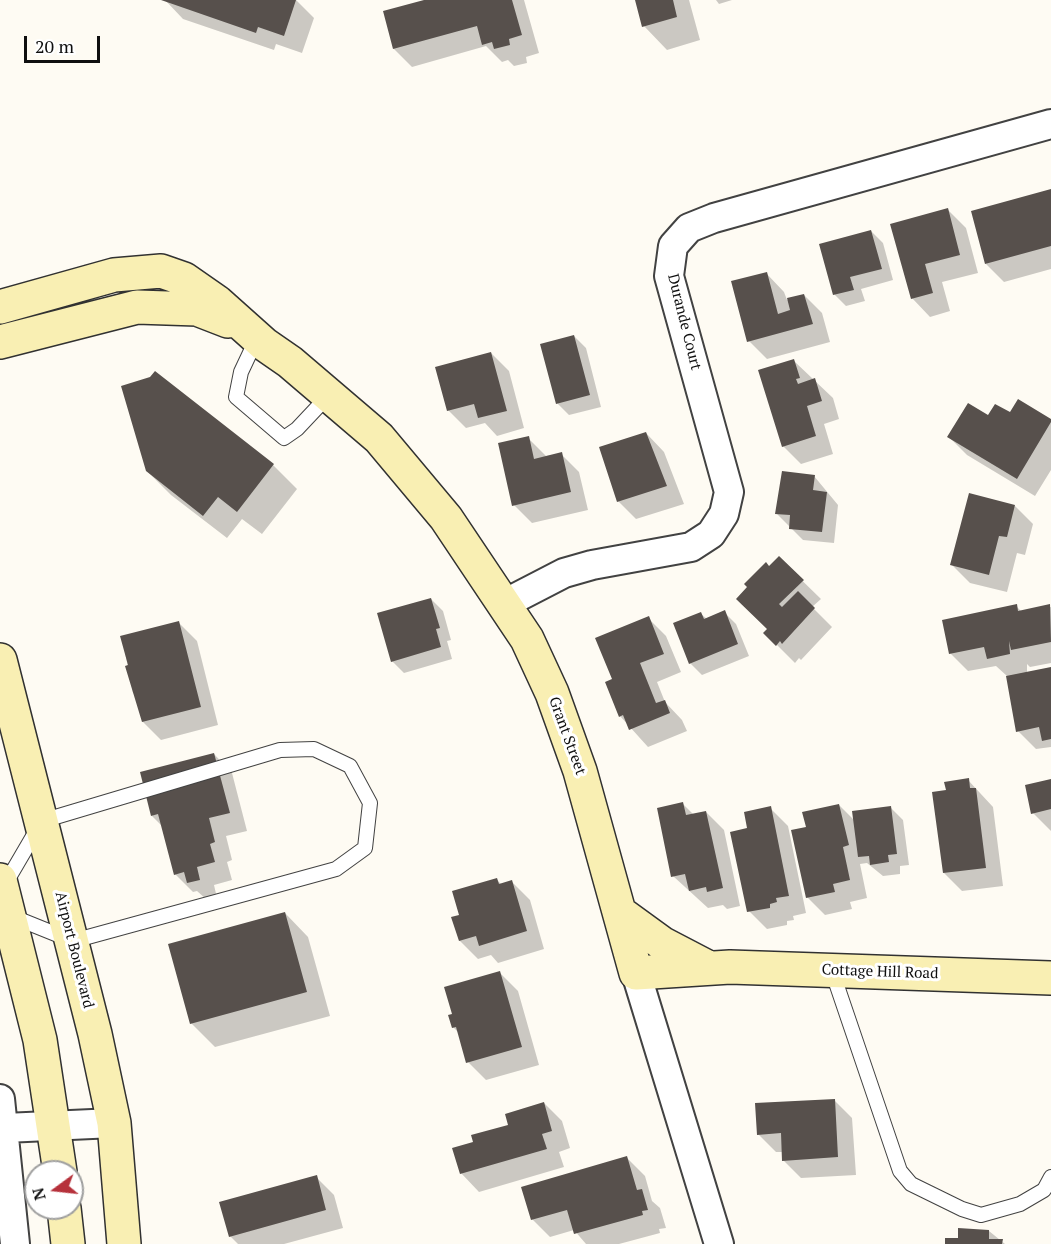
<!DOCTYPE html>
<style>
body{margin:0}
#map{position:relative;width:1051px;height:1244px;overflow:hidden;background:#fefbf3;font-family:"PT Serif",serif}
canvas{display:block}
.north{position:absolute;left:24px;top:1160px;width:60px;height:60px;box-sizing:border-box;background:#fff;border:2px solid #9f9f9f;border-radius:50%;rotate:255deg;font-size:16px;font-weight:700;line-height:24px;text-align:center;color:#0f0f0f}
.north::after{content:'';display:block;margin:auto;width:21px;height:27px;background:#b6313b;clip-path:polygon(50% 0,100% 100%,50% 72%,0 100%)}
.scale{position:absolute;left:24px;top:36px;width:76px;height:27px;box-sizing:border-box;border:3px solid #0f0f0f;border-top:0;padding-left:8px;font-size:18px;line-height:21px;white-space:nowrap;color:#0f0f0f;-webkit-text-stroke:4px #fff;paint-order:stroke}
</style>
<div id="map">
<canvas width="1051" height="1244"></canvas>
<div class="north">N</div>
<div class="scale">20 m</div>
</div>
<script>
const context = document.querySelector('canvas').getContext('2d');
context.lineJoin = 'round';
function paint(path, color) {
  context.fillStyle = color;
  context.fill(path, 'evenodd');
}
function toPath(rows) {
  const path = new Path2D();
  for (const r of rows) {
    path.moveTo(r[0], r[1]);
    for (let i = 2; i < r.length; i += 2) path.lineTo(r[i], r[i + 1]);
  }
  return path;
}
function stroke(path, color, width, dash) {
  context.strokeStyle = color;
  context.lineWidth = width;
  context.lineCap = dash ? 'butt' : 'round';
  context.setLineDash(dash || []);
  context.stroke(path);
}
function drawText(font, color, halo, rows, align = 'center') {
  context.font = font + ' "PT Serif",serif';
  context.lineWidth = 6;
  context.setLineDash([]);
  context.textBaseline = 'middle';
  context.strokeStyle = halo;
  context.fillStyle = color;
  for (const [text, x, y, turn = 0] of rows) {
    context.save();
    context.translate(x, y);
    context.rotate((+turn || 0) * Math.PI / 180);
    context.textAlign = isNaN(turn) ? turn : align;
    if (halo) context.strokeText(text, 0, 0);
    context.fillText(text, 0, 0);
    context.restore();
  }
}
paint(toPath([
 [165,0,296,0,314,18,302,53,276,44,274,50,183,19],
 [429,0,524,0,539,53,526,57,527,63,514,66,508,60,502,62,486,46,412,67,394,49,385,12],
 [636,0,689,0,700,40,667,50,644,26],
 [716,0,732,0,719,4],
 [1051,191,1051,269,1004,282,986,264],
 [948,210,966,228,978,273,942,282,950,311,930,317,912,298,892,225],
 [871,231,883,243,893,280,861,289,865,301,846,306,834,294],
 [766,273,784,292,787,300,804,295,822,313,830,342,767,359,749,341],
 [574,336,586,348,601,407,569,415,557,403],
 [491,353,509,371,524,428,497,436,485,423,466,428,448,410],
 [794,361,833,398,839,419,824,424,833,454,801,464,783,446],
 [155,373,273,465,297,489,262,534,242,519,227,538,171,495,147,471,151,379],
 [1011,414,1051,421,1051,470,1035,496,967,455,949,437,989,417],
 [646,433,664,452,684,504,636,519,618,501],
 [528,438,546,456,561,454,579,472,588,510,532,523,514,505],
 [814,476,838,505,834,543,803,540,776,513],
 [1015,506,1033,524,1025,555,1017,553,1007,592,970,583,952,565],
 [779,558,821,599,812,607,832,627,801,660,799,658,795,663,765,633,769,629,770,568],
 [431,599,443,611,451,640,447,641,452,659,404,673,392,661],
 [1016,606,1022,612,1051,607,1051,663,1030,667,1027,664,1027,673,1051,669,1051,747,1036,749,1018,731,1007,676,996,666,968,671,950,653],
 [724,612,736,624,749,656,702,675,690,663,701,614,707,619],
 [648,618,666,636,681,672,657,682,665,702,682,720,687,731,648,747,620,716,614,680],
 [179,623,197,641,218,725,161,740,143,722,137,696,133,693,122,637],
 [214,754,232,773,247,831,226,836,232,860,227,862,232,880,214,885,217,898,207,900,197,891,193,892,175,874,162,826,152,816],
 [968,780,993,807,1003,886,962,891,944,873,947,791],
 [1051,780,1051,831,1033,813],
 [683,804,694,815,706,812,724,830,740,906,727,909,723,905,708,908,673,876],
 [839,805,855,821,891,808,903,820,909,865,900,866,900,874,883,876,867,863,860,864,867,898,850,902,852,909,825,915,807,897,808,828],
 [770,808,788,826,806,913,793,916,794,920,787,921,787,925,767,929,749,911,748,830],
 [497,880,502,885,512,882,530,900,544,949,498,963,491,955,478,959,460,941,453,918,461,916],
 [285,913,308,937,330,1016,215,1047,191,1023],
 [500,973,518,991,539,1065,486,1080,468,1062,460,1034,453,1027],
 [834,1100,852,1118,856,1175,801,1178,783,1160,783,1152,776,1152,758,1134],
 [544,1103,562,1121,570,1148,559,1152,564,1167,479,1192,461,1173,475,1143,510,1126],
 [627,1158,645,1176,652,1201,660,1208,666,1228,659,1229,660,1233,619,1244,586,1244,574,1230,550,1237,532,1219],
 [316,1177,334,1195,343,1228,284,1244,238,1244,230,1236],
 [989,1231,1005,1244,946,1244,959,1240]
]), '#0003');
paint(toPath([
 [161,0,296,0,284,36,258,27,256,33],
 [424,0,512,0,522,35,509,39,510,45,494,49,492,42,482,45,477,26,393,49,383,11],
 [635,0,673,0,677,17,642,27],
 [1051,189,1051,246,985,264,971,211],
 [948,208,960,255,925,264,933,293,911,299,890,224],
 [871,230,882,269,850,277,854,290,833,295,819,244],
 [767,272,778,314,790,310,787,298,804,294,813,324,747,342,731,281],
 [574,335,590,395,556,404,540,344],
 [491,352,507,411,478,418,474,404,447,411,435,367],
 [794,359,800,378,796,379,798,384,815,378,822,401,807,406,816,436,782,447,758,370],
 [155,371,274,464,237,512,218,497,203,516,146,471,121,386,150,377],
 [1018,399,1051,419,1051,422,1017,479,947,437,968,403,988,415,995,404,1010,412],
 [646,432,667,486,617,502,599,447],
 [529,436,534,459,562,452,571,492,512,506,498,443],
 [782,471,815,475,813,490,827,492,822,532,789,529,790,515,775,514],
 [969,493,1015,505,1007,537,999,536,989,575,950,565],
 [779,556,804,580,779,604,782,607,798,591,815,608,782,644,780,641,776,646,763,633,767,629,736,599,747,587,744,584,766,562,769,566],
 [431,598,440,628,436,629,441,647,391,662,377,613],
 [1017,604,1018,611,1050,604,1051,642,1011,650,1009,641,1010,654,987,659,984,647,949,654,942,620],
 [725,610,738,644,689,664,673,623,701,612,704,619],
 [649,616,664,654,640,663,656,703,665,700,670,713,629,730,623,715,619,717,605,682,612,679,595,638],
 [179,621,201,707,142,722,125,666,128,665,120,636],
 [1051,667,1051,739,1042,741,1039,727,1016,732,1006,676],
 [214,753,230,813,209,818,215,842,210,844,215,862,197,867,200,880,187,883,184,872,174,875,158,814,151,816,140,772],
 [969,778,970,788,976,788,986,868,943,873,932,792,946,790,944,782],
 [1051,779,1051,809,1031,814,1025,785],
 [683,802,686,815,706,811,723,888,707,892,706,887,689,891,685,874,671,877,657,808],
 [839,804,849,845,843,847,850,880,833,884,835,892,806,898,791,830,806,827,802,812],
 [771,806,789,896,776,898,777,902,770,904,770,908,747,912,730,832,747,828,744,812],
 [891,806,897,854,888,855,889,862,870,865,869,856,858,857,852,811],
 [497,878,499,884,512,880,527,931,479,946,476,936,459,941,451,917,459,915,452,891],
 [285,912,307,992,190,1024,168,944],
 [500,971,522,1047,466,1063,456,1027,452,1028,448,1015,452,1014,444,987],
 [835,1099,838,1157,782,1161,781,1133,757,1135,755,1103],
 [544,1102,552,1131,542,1134,547,1149,460,1174,452,1148,473,1142,471,1135,508,1125,505,1114],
 [627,1156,637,1190,642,1189,648,1210,642,1211,643,1215,574,1234,567,1210,531,1220,521,1187],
 [317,1175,326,1210,229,1237,219,1202],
 [958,1228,989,1230,989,1239,1003,1239,1002,1244,945,1244,945,1238,958,1238]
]), '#57504c');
const lane = toPath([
 [257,338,241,372,236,397,284,438,297,429,329,395],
 [4,886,42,821,280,750,314,749,350,766,370,803,365,848,336,869,73,941,11,916],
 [832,971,900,1171,911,1184,962,1209,981,1215,1020,1204,1044,1190,1051,1177]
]);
const street = toPath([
 [504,604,564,573,592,565,691,547,711,534,724,514,729,492,669,276,673,246,689,228,714,218,1051,124],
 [636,973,719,1244],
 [0,1099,15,1244],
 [5,1128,114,1123]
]);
const secondary = toPath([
 [0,307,114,275,161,271,184,279,217,302,264,344,290,362,379,438,446,518,527,639,552,693,580,771,636,973,730,967,1051,978],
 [0,342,137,307,197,309,228,321],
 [0,660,95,1034,114,1123,124,1244],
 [0,880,40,1040,60,1172],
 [619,912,663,944,709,968],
 [64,1208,68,1244]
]);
stroke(lane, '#424242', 16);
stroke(street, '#424242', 32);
stroke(secondary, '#313131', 36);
stroke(lane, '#fff', 14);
stroke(street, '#fff', 28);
stroke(secondary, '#f9efb3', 33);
drawText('15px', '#0f0f0f', '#fff', [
 ["Durande Court",684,322,76],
 ["Grant Street",567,736,70],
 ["Airport Boulevard",74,950,76],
 ["Cottage Hill Road",880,972,2]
]);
</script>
